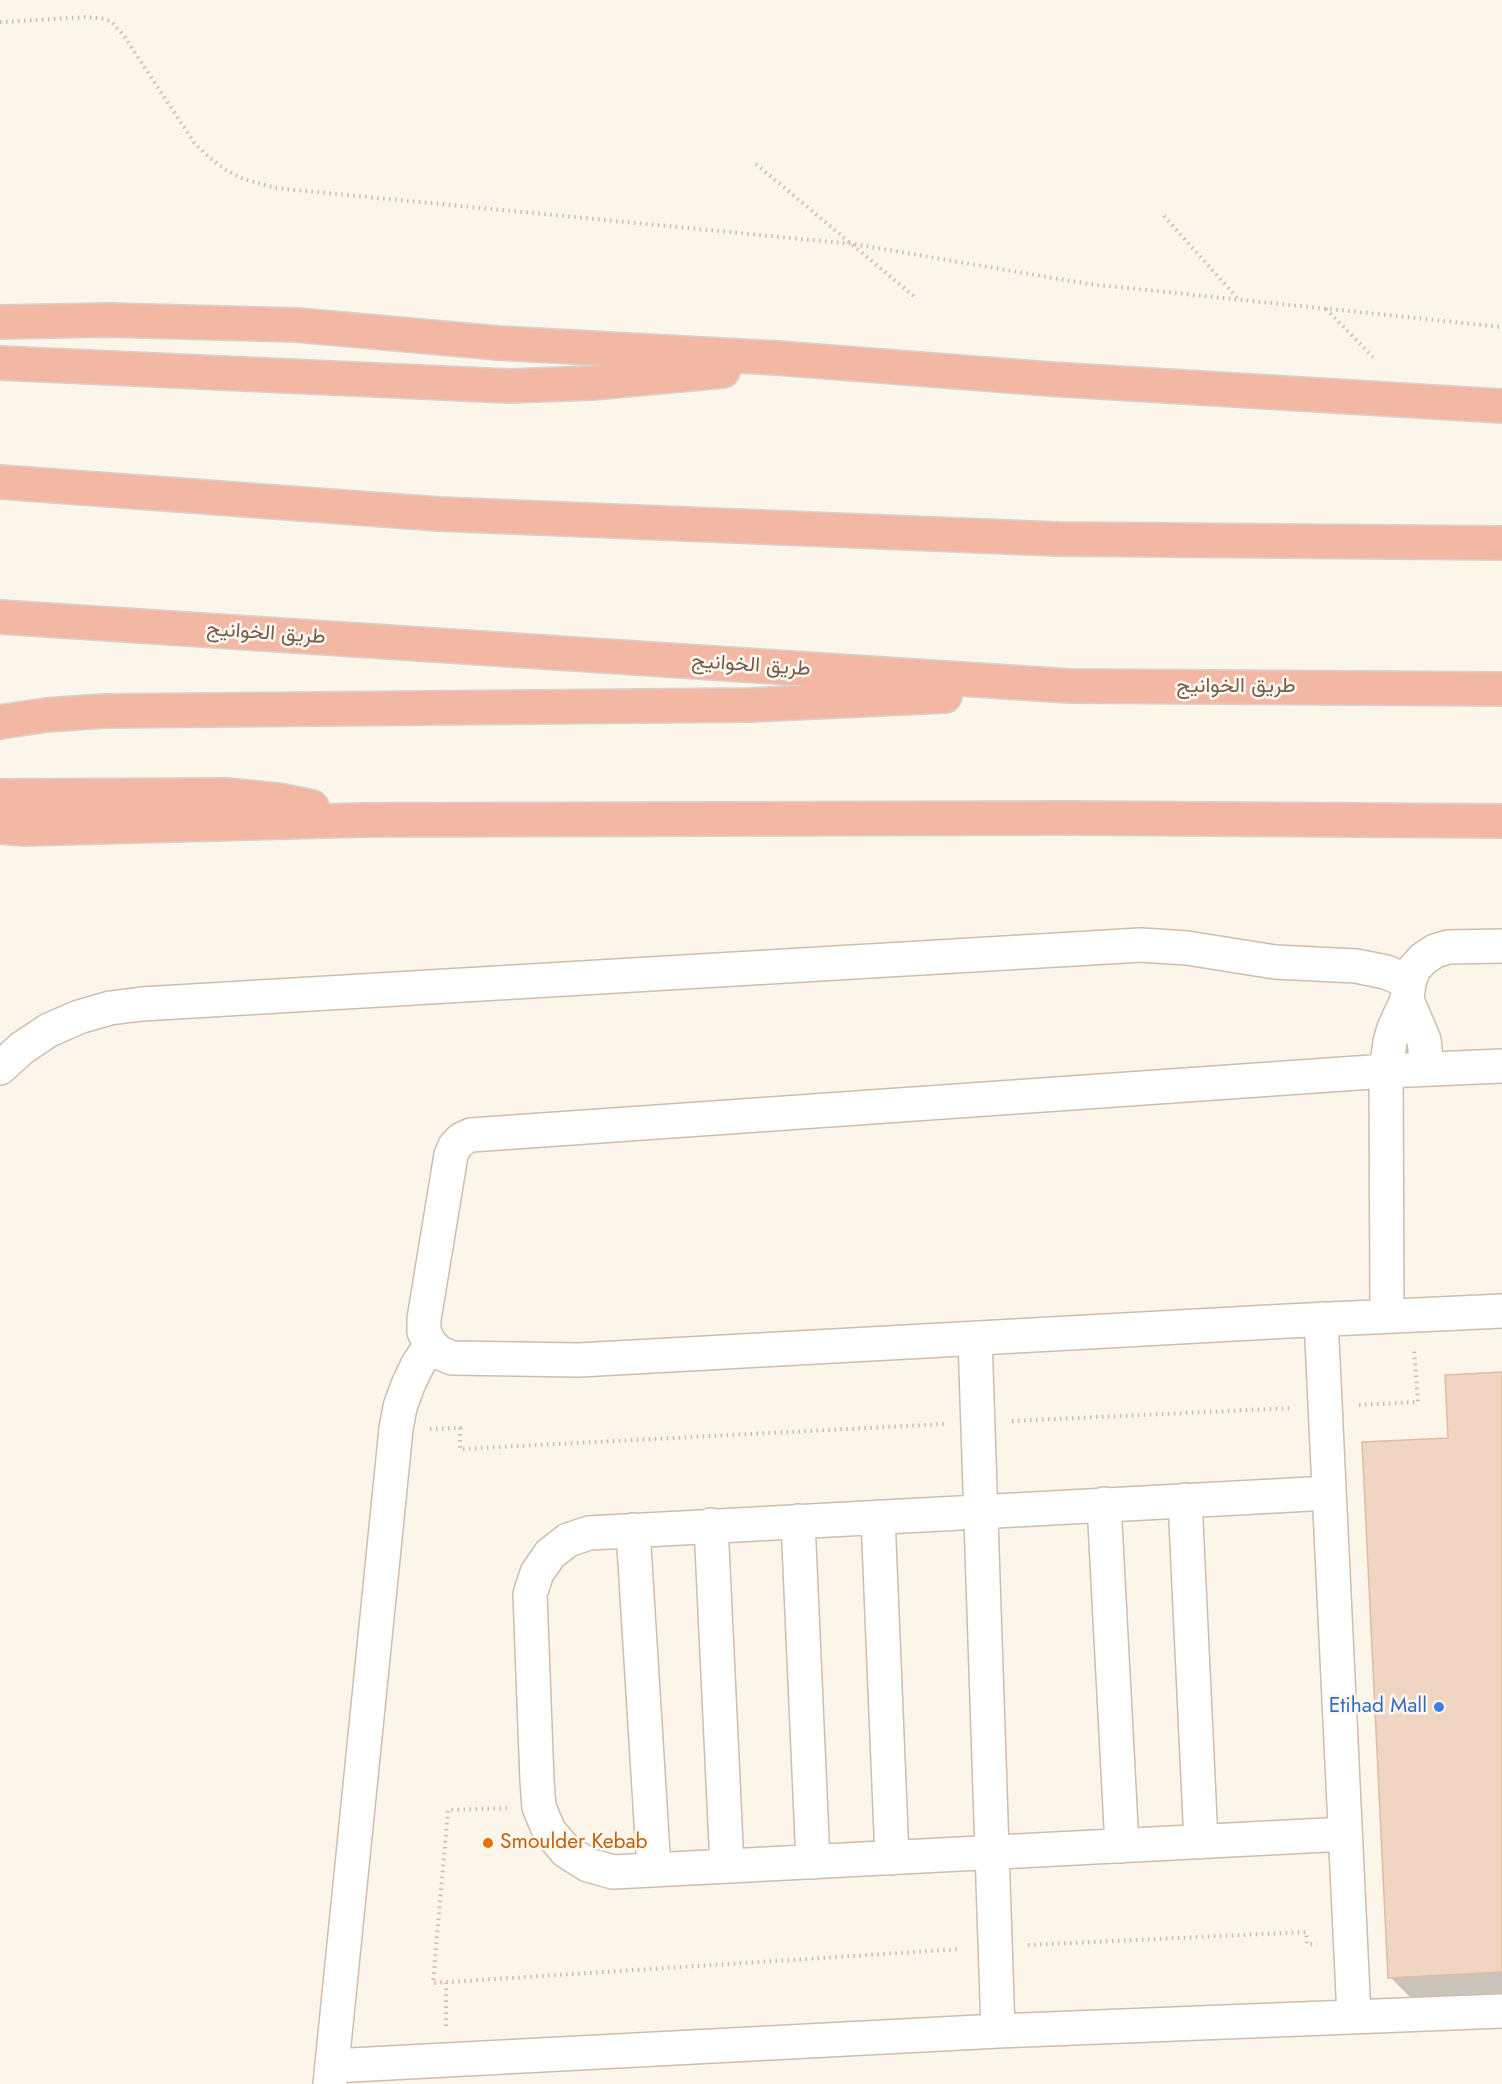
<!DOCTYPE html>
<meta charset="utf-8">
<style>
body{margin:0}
canvas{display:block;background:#fcf5ea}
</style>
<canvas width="1502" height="2084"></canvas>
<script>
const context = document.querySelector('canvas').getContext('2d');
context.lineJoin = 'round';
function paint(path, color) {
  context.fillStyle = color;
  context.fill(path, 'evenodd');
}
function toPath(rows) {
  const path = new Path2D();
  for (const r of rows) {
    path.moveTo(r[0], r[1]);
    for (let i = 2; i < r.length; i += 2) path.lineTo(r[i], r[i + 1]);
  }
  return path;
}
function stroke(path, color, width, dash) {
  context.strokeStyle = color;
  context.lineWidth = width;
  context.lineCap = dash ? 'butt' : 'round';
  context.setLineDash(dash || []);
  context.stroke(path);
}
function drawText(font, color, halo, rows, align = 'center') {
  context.font = font + ' Jost,Vazirmatn,sans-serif';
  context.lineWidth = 5;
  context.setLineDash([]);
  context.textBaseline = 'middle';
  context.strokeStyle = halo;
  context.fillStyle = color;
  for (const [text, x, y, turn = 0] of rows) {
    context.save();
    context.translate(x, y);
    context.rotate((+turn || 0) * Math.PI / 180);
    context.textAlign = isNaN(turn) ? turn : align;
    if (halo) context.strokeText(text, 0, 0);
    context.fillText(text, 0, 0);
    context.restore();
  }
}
paint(toPath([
 [1502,1374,1502,2003,1420,2007,1390,1977,1449,1440]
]), '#0003');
const building = toPath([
 [1502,1372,1502,1972,1388,1978,1362,1442,1448,1438,1445,1375,1502,1372]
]);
paint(building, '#f0d5c2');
stroke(building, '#e2bba3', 1.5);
const minor = toPath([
 [1407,1000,1424,1040,1427,1069],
 [1502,1066,1386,1071,471,1135,462,1139,455,1146,451,1155,424,1319,424,1332,431,1345,440,1353,452,1358,579,1360,1288,1321,1502,1311],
 [0,1068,22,1048,49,1030,79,1017,110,1008,142,1004,1141,945,1187,948,1275,962,1356,966,1386,972,1409,982],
 [1387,1316,1386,1071,1390,1042,1394,1028,1407,1000,1409,982,1414,969,1423,959,1435,951,1448,947,1502,946],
 [1321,1319,1354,2016],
 [975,1338,998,2031],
 [1329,1493,589,1533,568,1540,550,1554,537,1573,530,1594,537,1781,539,1807,549,1831,566,1851,588,1865,613,1872,1345,1834],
 [1185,1500,1201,1842],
 [1104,1504,1122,1846],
 [878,1517,892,1858],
 [798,1521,813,1862],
 [711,1525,727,1866],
 [633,1530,654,1870],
 [332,2066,998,2031,1502,2011],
 [330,2084,396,1429,400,1407,408,1385,418,1364,431,1345]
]);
const highway = toPath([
 [0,322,108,320,297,325,498,343,777,358,1050,379,1502,406],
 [0,363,509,386,592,383,723,371],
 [0,482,439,514,1057,539,1502,543],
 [0,617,1070,686,1502,689],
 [0,722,46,715,104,711,750,705,945,696],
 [0,796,225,795,278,800,312,807],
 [0,827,24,829,362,820,1068,818,1502,821]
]);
stroke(minor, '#cebdb0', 36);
stroke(highway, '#d9d1cd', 36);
stroke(toPath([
 [0,22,87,17,103,19,112,22,124,36,195,144,210,158,226,170,241,178,275,188,853,244,1089,284,1502,327],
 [756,164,916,298],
 [1164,216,1239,300],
 [1326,309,1373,357],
 [1359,1405,1418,1402,1414,1349],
 [1012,1421,1292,1408],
 [430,1429,460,1428,460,1449,944,1424],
 [507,1808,448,1810,433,1983,961,1949],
 [1028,1945,1306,1932,1307,1944,1317,1944],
 [446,2026,446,1983]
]), '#d6b8a5', 4, [1.5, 4.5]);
stroke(minor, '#fff', 33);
stroke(highway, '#f3b8a3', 33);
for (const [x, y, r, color] of [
 [1439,1707,6,"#3f7fe0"],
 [488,1843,6,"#e8710a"]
]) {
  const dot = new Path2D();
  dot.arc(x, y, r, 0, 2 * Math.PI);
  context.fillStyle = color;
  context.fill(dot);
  stroke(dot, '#fef9f0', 2);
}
drawText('21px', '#765c4e', '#fef9f0', [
 ["طريق الخوانيج",266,634,4],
 ["طريق الخوانيج",751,666,4],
 ["طريق الخوانيج",1236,687]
]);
drawText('21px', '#366cbe', '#fef9f0', [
 ["Etihad Mall",1427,1707]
], 'right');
drawText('21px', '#c56008', '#fef9f0', [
 ["Smoulder Kebab",500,1843]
], 'left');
</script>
